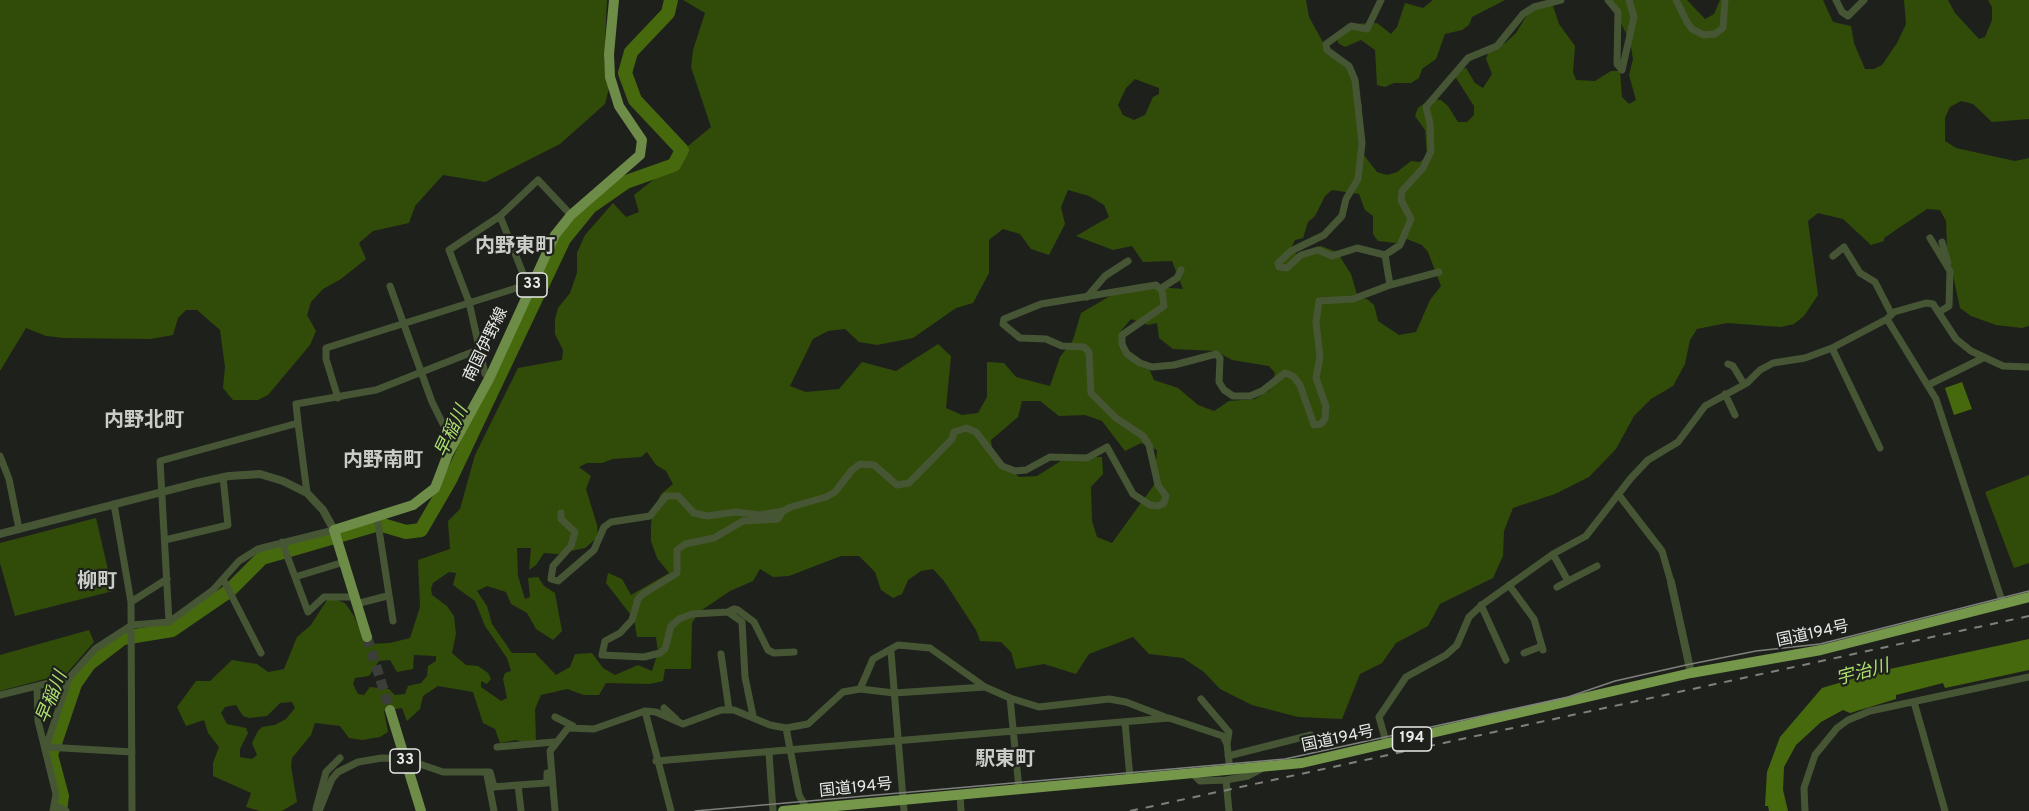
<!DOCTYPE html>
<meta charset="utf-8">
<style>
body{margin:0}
canvas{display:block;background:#1e201c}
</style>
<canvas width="2029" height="811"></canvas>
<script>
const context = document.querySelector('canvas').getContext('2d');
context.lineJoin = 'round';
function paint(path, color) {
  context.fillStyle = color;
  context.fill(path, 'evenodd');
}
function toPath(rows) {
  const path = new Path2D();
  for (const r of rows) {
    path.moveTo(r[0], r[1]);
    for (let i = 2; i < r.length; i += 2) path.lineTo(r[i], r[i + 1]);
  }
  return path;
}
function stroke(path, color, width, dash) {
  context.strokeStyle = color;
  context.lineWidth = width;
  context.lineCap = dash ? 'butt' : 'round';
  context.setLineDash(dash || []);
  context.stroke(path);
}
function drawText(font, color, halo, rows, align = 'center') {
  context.font = font + ' Overpass,"Noto Sans JP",sans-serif';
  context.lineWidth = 4.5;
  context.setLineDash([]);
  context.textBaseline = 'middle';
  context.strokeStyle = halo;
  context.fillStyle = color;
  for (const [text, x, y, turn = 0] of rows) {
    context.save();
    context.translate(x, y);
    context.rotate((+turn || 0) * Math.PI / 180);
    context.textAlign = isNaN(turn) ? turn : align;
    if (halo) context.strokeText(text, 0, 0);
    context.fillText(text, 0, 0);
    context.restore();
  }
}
paint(toPath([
 [0,0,607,0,604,62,609,88,605,104,560,144,485,182,443,175,415,206,409,223,373,231,359,243,366,259,341,279,323,289,311,302,307,315,316,331,310,345,268,395,258,400,233,400,223,388,225,367,220,330,197,310,186,310,178,318,173,335,151,339,64,338,46,336,26,328,0,371],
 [683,0,1306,0,1309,17,1330,55,1350,71,1362,105,1360,150,1377,172,1387,175,1397,172,1411,161,1420,162,1427,156,1425,130,1415,116,1418,108,1425,103,1432,99,1441,100,1448,106,1458,122,1467,122,1474,115,1474,106,1456,78,1457,69,1466,68,1475,83,1483,88,1492,74,1486,59,1489,50,1505,43,1516,33,1530,10,1545,1,1553,6,1559,24,1575,46,1573,72,1576,80,1595,81,1611,71,1620,71,1622,97,1629,104,1636,100,1629,75,1633,59,1630,41,1609,0,1687,0,1705,19,1714,14,1720,0,1823,0,1833,22,1851,26,1854,43,1865,69,1874,69,1882,65,1897,43,1906,24,1904,0,1948,0,1955,13,1979,39,1985,37,1992,20,1992,7,1988,0,2029,0,2029,119,1992,122,1973,104,1961,101,1950,107,1945,118,1945,141,1956,148,2015,161,2029,158,2029,326,2022,328,1996,325,1971,316,1960,308,1947,247,1946,221,1940,210,1927,209,1884,238,1884,241,1871,245,1843,219,1818,213,1808,221,1818,295,1804,316,1794,324,1781,327,1727,323,1697,329,1690,340,1685,364,1673,386,1651,399,1634,416,1616,449,1589,477,1555,494,1513,508,1504,531,1503,556,1493,578,1440,604,1428,626,1396,643,1382,663,1360,674,1342,719,1298,717,1252,705,1220,689,1204,672,1183,658,1149,654,1133,637,1089,654,1076,674,1044,664,1016,669,1011,652,1001,642,980,641,976,630,944,581,933,569,921,571,908,580,902,594,893,598,881,590,875,572,859,556,841,556,789,576,773,577,760,569,753,581,730,591,699,612,692,623,691,669,665,669,663,681,650,684,606,683,599,695,584,695,567,689,541,695,535,709,536,743,527,744,516,740,500,743,495,729,483,723,473,692,438,686,423,696,420,709,407,721,402,708,384,711,388,732,380,737,362,740,349,738,340,726,315,723,311,735,292,758,291,766,297,802,282,811,260,811,246,807,251,793,213,776,213,763,219,747,208,733,204,720,186,726,177,707,196,681,210,681,232,660,257,664,268,672,284,669,297,637,311,625,329,597,345,603,354,616,367,644,390,643,410,638,420,607,418,560,450,549,448,521,460,509,475,455,518,368,562,360,563,350,555,334,555,319,558,308,570,293,577,273,577,253,585,235,613,203,626,217,639,212,634,195,653,180,665,165,711,127,691,67,693,50,705,13],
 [1135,79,1159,88,1159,94,1153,97,1145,115,1134,120,1123,115,1118,105,1126,88],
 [1068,190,1089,196,1104,205,1109,217,1076,236,1113,250,1132,246,1143,262,1172,261,1183,289,1146,286,1122,289,1081,313,1073,340,1060,357,1050,386,1016,377,1004,363,987,362,987,397,978,413,962,415,946,408,951,356,938,344,896,371,862,362,839,389,806,392,790,386,813,339,828,331,845,329,859,342,877,345,913,338,956,308,973,303,989,273,989,240,1003,229,1020,234,1031,249,1049,255,1065,224,1061,207],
 [1332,190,1359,194,1365,210,1373,216,1373,234,1378,241,1396,243,1404,238,1422,245,1428,252,1441,286,1430,300,1416,332,1399,335,1378,321,1374,305,1367,299,1358,298,1351,274,1337,252,1321,246,1296,254,1291,248,1295,240,1303,238,1308,222,1315,216,1325,196],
 [1131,319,1148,325,1157,323,1159,338,1173,349,1216,351,1232,360,1269,366,1275,373,1270,390,1255,399,1229,401,1214,411,1198,405,1178,388,1154,380,1147,364,1127,349,1122,341,1120,332],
 [1022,401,1040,401,1059,416,1085,415,1102,421,1125,451,1141,443,1157,450,1154,485,1112,543,1097,537,1092,521,1091,487,1103,474,1102,457,1067,457,1037,476,1019,477,993,457,991,440,1018,417],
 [647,452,656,465,666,471,673,484,661,494,653,510,651,525,651,541,657,558,669,573,631,595,622,579,608,573,606,583,634,619,637,637,656,637,658,652,652,671,638,665,615,675,603,668,592,653,575,654,570,667,556,675,535,653,512,653,492,624,487,606,477,591,487,586,506,592,511,604,527,613,536,629,553,640,562,631,555,593,544,586,538,577,528,578,530,597,525,599,518,576,517,548,531,548,529,570,536,565,544,553,557,554,585,548,598,537,597,525,586,489,591,476,579,467,587,463,602,463,613,459,641,457],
 [449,572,456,573,453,585,475,601,485,626,507,658,511,671,505,673,503,679,507,698,501,701,481,687,481,681,487,684,491,679,488,673,478,666,466,665,452,653,456,634,454,616,447,606,432,595,431,589,433,583],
 [414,655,436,656,436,661,428,666,427,676,421,683,408,686,405,694,395,695,389,689,370,687,364,695,358,694,353,684,355,678,369,676,379,661,390,660,397,672,413,669],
 [292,702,295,708,286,719,275,725,262,727,258,731,252,743,257,755,252,759,240,757,240,749,248,733,246,728,227,724,221,713,225,707,236,705,243,716,249,718,267,716,280,703],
 [1433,0,1505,0,1472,17,1469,25,1462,30,1445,34,1436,59,1422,69,1419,78,1411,83,1394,83,1385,87,1377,85,1375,50,1361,40,1345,47,1338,43,1337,35,1350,24,1377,23,1391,34,1397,27,1405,3,1423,8],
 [2029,475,2029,563,2014,568,1985,492],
 [96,518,113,591,15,616,0,563,0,543],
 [89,630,94,642,67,673,0,691,0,655]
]), '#314b08');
paint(toPath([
 [1962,382,1972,409,1954,415,1945,388],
 [2029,639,2029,670,1945,688,1943,683,1896,695,1896,699,1850,713,1843,710,1821,722,1796,745,1784,767,1783,790,1788,811,1769,811,1768,806,1765,806,1767,772,1780,737,1822,688,1876,672]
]), '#47690d');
stroke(toPath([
 [60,811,62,796,51,755,75,684,89,664,123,638,172,630,229,591,262,558,379,524,406,532,421,530,450,480,564,239,590,207,626,182,674,165,682,150,635,100,625,73,631,52,668,13,671,0]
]), '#47690d', 14);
stroke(toPath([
 [367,637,390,710]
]), '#3c3e3a', 10, [10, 5]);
stroke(toPath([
 [1381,0,1367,29,1351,26,1326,44,1327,50,1349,66,1355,80,1362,143,1358,179,1346,199,1342,216,1324,235,1291,251,1278,263,1279,267,1287,268,1301,255,1318,250,1332,256,1357,248,1385,255],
 [1608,0,1618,12,1617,64,1622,70,1634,17,1629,0],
 [1676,0,1687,22,1692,29,1704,35,1715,34,1723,28,1725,0],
 [1836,0,1842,12,1848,16,1864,0],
 [500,216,528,286],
 [1930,238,1950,271,1949,306,1939,312],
 [1942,242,1948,263],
 [1833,256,1844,247,1860,273,1875,282,1891,313],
 [1390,285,1439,272],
 [390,286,432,402,453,444],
 [1160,289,1177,278,1181,270],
 [1087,297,1105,276,1128,261],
 [1887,319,1936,399,2003,604],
 [1832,348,1880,448],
 [1728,364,1733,366,1744,384],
 [490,377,485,374,469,302,449,250,500,216,538,180,571,215],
 [1928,385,1983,358],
 [1725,394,1735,415],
 [338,398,326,359,326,348,526,285],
 [298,423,296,404,376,390,480,349],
 [0,456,9,479,19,529],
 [1618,494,1662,551,1671,582],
 [114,504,131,602],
 [561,513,561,519,575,532,571,546,553,566,551,579,558,581,594,550,604,527,611,522,650,516,666,496,678,496,694,513,707,516,736,512,760,515,783,511],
 [377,517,393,621],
 [165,540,228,525,223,477],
 [282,542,308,612,324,597,354,597],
 [1553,554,1568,581,1597,566],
 [295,577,344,562],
 [223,579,261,653],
 [1509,585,1534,619,1543,650],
 [1557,587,1568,581],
 [356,604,387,596],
 [1481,605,1506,660],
 [728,612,734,609,738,610,754,622,768,650,774,653,794,652],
 [169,622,160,461,298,423,307,493],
 [891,652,904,811],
 [1524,653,1542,646],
 [721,654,729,710],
 [37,686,38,721,56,794,53,811],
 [860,689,894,693,985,687],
 [0,695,69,678],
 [1010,698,1039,707,1109,699,1126,702,1165,717],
 [1201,699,1229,732,1227,744],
 [1914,702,1945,811],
 [664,708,676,719],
 [645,711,671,811],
 [753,716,745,677,742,622,728,612,692,614,679,619,671,626,665,649,660,653,644,657,602,655,605,641,620,633,632,620,638,599,643,594,677,573,677,550,685,544,714,538,743,521,778,519,783,511,791,507,826,497,835,492,852,470,860,464,874,465,897,485,909,483,952,439,954,432,966,428,976,432,1002,466,1015,471,1026,470,1050,457,1087,458,1107,447,1133,494,1150,505,1158,506,1164,503,1166,496,1158,485,1149,445,1143,436,1116,418,1091,393,1089,352,1084,347,1062,346,1046,339,1020,338,1003,324,1004,319,1041,304,1156,285,1162,291,1164,306,1122,335,1122,344,1127,354,1140,363,1152,367,1174,365,1216,354,1220,358,1219,382,1224,390,1233,396,1250,396,1262,391,1285,373,1293,376,1300,385,1314,425,1321,424,1325,419,1326,406,1316,378,1320,357,1316,322,1319,301,1353,299,1390,285,1385,255,1400,245,1411,219,1401,200,1402,191,1423,168,1431,151,1430,123,1426,107,1468,58,1497,46,1523,14,1534,7,1561,0],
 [555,717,573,726],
 [1125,722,1130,778],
 [786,728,799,795,807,809],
 [1387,745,1379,717,1406,677,1446,655,1457,645,1469,617,1483,604,1553,554,1586,536,1631,478,1648,460,1678,442,1705,406,1747,383,1760,370,1773,363,1805,358,1832,348,1887,319,1894,312,1926,303,1933,304,1956,339,1971,351,2003,366,2029,367],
 [46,747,69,678,95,649,132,625,169,622,213,590,239,561,258,549,334,530],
 [46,747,132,752],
 [497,747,554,742],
 [769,753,773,811],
 [1228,756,1311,735],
 [656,761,1169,718,1223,736,1227,744,1230,771],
 [1193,774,1200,781,1226,780],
 [487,775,494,811],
 [518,785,547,783,547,773],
 [960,794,961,811],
 [56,806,66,811],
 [316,809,326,772,340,758],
 [132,811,131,602,167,579],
 [319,811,332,779,338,772,358,762,382,758,405,759,443,772,490,772,494,787,518,785,521,811],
 [555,811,550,751,568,728,594,729,645,711,656,712,683,724,721,710,734,710,770,725,786,728,808,724,843,692,860,689,873,659,898,645,930,648,985,687,1010,698,1019,789],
 [1229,811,1226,780,1248,776,1263,768],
 [1805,811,1804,788,1815,755,1837,728,1848,720,1870,711,2029,677]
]), '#465635', 7);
stroke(toPath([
 [0,534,197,483,229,476,260,474,283,481,307,493,323,510,334,530],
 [1671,582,1691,673]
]), '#465635', 8);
stroke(toPath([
 [367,637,334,530,413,505,435,488,448,454,490,377,555,235,571,215,640,155,642,140,619,106,610,77,609,54,614,0],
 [390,710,421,811]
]), '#6d8c47', 10);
stroke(toPath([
 [783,811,1302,763,1691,673,1821,650,2029,597]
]), '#74974a', 10);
stroke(toPath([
 [695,811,1285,759,1568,697,1615,681,1686,665,1756,651,1820,644,2029,591]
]), '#7e807c', 1.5);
stroke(toPath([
 [1130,811,2029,616]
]), '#7e807c', 2, [8, 8]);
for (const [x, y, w] of [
 [532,285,30],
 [1412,739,39],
 [405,761,30]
]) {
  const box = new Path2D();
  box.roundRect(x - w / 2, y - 12, w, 24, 4.5);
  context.fillStyle = '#1e201c';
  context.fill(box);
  stroke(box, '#e8eae7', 1.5);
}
drawText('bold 15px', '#e8eae7', null, [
 ["33",532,285],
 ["194",1412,739],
 ["33",405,761]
]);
drawText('16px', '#e8eae7', '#1e201c', [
 ["南国伊野線",487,345,-64],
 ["国道194号",1813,635,-12],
 ["国道194号",1338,740,-12],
 ["国道194号",856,789,-6]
]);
drawText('italic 18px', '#ade070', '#1e201c', [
 ["早稲川",453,432,-65],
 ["宇治川",1863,674,-15],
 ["早稲川",53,698,-68]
]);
drawText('bold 20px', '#cacdc7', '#1e201c', [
 ["内野東町",515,248],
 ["内野北町",144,422],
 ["内野南町",383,462],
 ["柳町",97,583],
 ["駅東町",1005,761]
]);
</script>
